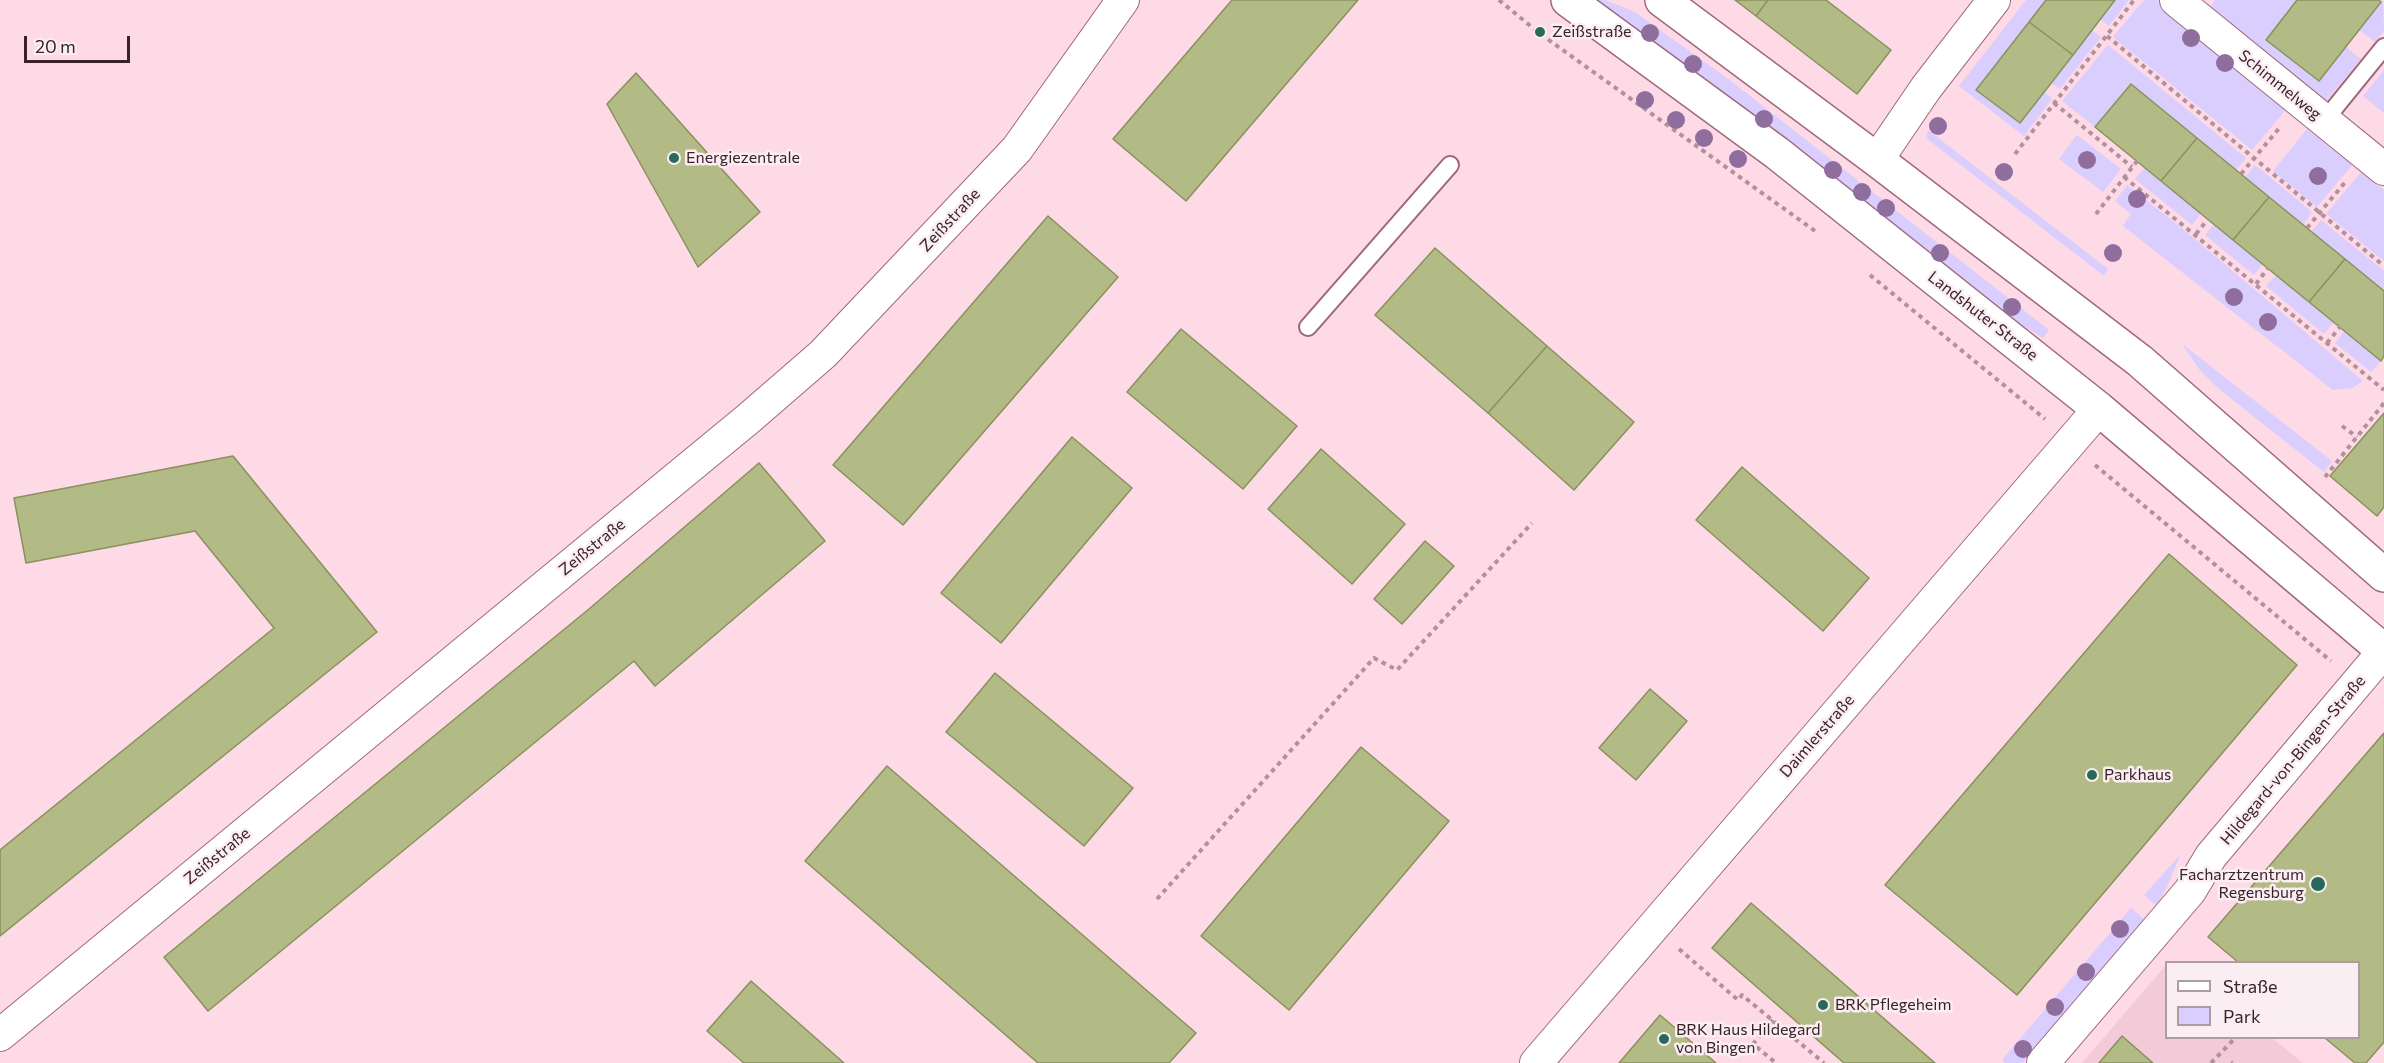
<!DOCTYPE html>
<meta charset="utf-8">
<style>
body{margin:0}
#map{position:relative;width:2384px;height:1063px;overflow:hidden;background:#fed9e6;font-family:Commissioner,sans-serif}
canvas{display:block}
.legend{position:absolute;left:2165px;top:961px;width:195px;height:78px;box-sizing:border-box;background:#fbeef2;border:2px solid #ad9ca2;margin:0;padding:8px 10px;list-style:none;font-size:18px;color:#39222b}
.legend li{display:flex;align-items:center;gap:12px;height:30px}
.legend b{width:30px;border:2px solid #ad9ca2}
.scale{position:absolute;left:24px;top:36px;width:106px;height:27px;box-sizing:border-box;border:3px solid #39222b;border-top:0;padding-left:8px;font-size:18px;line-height:21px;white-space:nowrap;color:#39222b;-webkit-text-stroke:4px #fbeef2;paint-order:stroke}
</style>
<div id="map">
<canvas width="2384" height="1063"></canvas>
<ul class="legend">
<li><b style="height:8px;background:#fff"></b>Straße</li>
<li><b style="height:16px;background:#d9cefd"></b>Park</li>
</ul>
<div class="scale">20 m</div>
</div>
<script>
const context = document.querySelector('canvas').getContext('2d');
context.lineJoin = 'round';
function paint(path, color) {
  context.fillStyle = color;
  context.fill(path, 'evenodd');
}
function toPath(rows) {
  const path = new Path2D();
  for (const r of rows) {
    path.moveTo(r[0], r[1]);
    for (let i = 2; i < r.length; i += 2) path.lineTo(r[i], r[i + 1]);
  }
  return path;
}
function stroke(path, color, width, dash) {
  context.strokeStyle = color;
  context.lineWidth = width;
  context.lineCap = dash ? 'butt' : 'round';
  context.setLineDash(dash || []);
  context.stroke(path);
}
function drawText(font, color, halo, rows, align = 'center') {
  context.font = font + ' Commissioner,sans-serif';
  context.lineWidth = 5;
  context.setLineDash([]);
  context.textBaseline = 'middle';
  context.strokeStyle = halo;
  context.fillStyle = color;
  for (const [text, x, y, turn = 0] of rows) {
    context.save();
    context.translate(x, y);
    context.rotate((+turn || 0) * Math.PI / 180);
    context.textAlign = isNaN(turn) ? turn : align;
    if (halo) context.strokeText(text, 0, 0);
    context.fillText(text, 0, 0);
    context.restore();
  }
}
paint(toPath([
 [2166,965,2166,1038,2272,1038,2303,1063,2082,1063]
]), '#f3cad8');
paint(toPath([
 [1588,0,1605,0,1635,12,1727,78,2049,330,2043,338,2013,319],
 [2026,0,2046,0,1976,90,2020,123,2044,92,2052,99,2024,136,1959,86],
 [2115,0,2129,0,2109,26,2100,19],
 [2144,0,2156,0,2288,107,2252,150,2113,37],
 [2215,0,2297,0,2266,40,2319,81,2346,47,2361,59,2324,103,2208,11],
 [2383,0,2384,31,2375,42,2359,30],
 [2092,30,2101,37,2060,89,2051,83],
 [2108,45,2246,158,2236,170,2131,84,2095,127,2062,101],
 [2384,70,2384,113,2363,96],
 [2307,129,2352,165,2317,207,2273,171],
 [1928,130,2108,269,2104,276,1926,138],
 [2077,135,2121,169,2103,192,2059,159],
 [2255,165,2312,212,2303,225,2245,177],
 [2145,167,2201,213,2192,225,2135,179],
 [2361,172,2384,190,2384,261,2326,214],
 [2127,185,2184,230,2363,381,2352,388,2333,390,2123,226,2131,214,2115,201],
 [2321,220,2384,271,2384,291,2311,232],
 [2214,224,2263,264,2254,275,2205,235],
 [2276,275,2334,322,2324,334,2266,286],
 [2344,331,2381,361,2371,372,2335,343],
 [2182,344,2332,461,2324,472,2220,390,2199,369],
 [2180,855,2170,880,2157,906,2144,895],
 [2131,908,2145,920,2023,1063,2005,1063,2002,1060]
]), '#d9cefd');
const building = toPath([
 [1232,0,1358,0,1186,201,1113,139,1232,0],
 [1735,0,1768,0,1756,16,1735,0],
 [1768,0,1826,0,1891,50,1857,94,1756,16,1768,0],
 [2046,0,2115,0,2073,55,2029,22,2046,0],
 [2297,0,2379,0,2381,2,2319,81,2266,40,2297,0],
 [2029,22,2073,55,2020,123,1976,90,2029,22],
 [636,73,760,212,698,267,607,104,636,73],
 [2131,84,2197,138,2161,181,2095,127,2131,84],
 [2197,138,2269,197,2233,240,2161,181,2197,138],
 [2269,197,2345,259,2309,302,2233,240,2269,197],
 [1048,216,1118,277,903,525,833,465,1048,216],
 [1435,248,1547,346,1488,413,1375,315,1435,248],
 [2345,259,2384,291,2384,356,2381,361,2309,302,2345,259],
 [1181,329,1297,426,1243,489,1127,392,1181,329],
 [1547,346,1634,422,1574,490,1488,413,1547,346],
 [2384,413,2384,507,2377,516,2330,476,2384,413],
 [1072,437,1132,488,1001,643,941,593,1072,437],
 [1321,449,1405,524,1352,584,1268,509,1321,449],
 [233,456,377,632,0,936,0,850,274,628,195,531,26,563,14,498,233,456],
 [759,463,825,541,655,686,634,661,208,1011,164,957,589,609,759,463],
 [1742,467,1869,578,1823,631,1696,520,1742,467],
 [1425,541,1454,566,1402,624,1374,599,1425,541],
 [2169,554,2297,665,2017,995,1885,885,2169,554],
 [995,673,1133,788,1084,846,946,732,995,673],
 [1650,689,1687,721,1636,780,1599,748,1650,689],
 [2384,733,2384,1042,2366,1063,2355,1063,2325,1038,2358,1038,2358,962,2238,962,2208,937,2384,733],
 [1361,747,1449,821,1289,1010,1201,936,1361,747],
 [887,766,1196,1033,1169,1063,1038,1063,805,861,887,766],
 [1751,903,1935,1063,1844,1063,1712,948,1751,903],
 [751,981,844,1063,744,1063,707,1031,751,981],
 [1660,1015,1716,1063,1619,1063,1660,1015],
 [2122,1036,2153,1063,2099,1063,2122,1036]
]);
paint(building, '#b2bb85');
stroke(building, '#89915d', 1.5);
const service = toPath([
 [2324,121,2384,47],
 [1308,327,1450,165]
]);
const minor = toPath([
 [2176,0,2384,169],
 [1877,160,1926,88,1994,0],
 [0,1035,748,419,823,354,1017,149,1123,0],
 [1536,1063,2099,409],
 [2043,1063,2190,891,2211,856,2384,651]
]);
const secondary = toPath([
 [1568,0,1777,153,2099,409,2384,651],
 [1662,0,1877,160,2140,361,2384,575]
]);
stroke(service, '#9f687d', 20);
stroke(minor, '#9f687d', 34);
stroke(secondary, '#9f687d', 36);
stroke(toPath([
 [1499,0,1539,33,1815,231],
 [2107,36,2384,266],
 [2054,103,2132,167],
 [2015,154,2134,0],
 [2241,174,2281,126],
 [2124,177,2384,390],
 [2096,214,2137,161],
 [2307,228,2347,180],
 [2196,234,2208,219],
 [1870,275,2045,419],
 [2256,284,2268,268],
 [2327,343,2340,327],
 [2342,426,2357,437],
 [2095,465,2331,661],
 [2325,477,2384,403],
 [1157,899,1374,658,1397,670,1532,523],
 [1679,949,1738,1000,1742,995,1824,1063],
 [1773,1020,1753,1044,1776,1063],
 [2231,1062,2232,1063],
 [2211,1063,2235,1038]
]), '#b1919c', 4, [4.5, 4.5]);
stroke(service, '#fff', 16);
stroke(minor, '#fff', 32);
stroke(secondary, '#fff', 33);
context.fillStyle = '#8f6e9e';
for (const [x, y] of [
 [1650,33],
 [2191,38],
 [2225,63],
 [1693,64],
 [1645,100],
 [1764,119],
 [1676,120],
 [1938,126],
 [1704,138],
 [1738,159],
 [2087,160],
 [1833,170],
 [2004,172],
 [2318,176],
 [1862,192],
 [2137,199],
 [1886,208],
 [1940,253],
 [2113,253],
 [2234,297],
 [2012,307],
 [2268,322],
 [2120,929],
 [2086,972],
 [2055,1007],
 [2023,1049]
]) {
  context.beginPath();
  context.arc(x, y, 9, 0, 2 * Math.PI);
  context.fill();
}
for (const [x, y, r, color] of [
 [1540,32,6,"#276a5b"],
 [674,158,6,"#276a5b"],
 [2092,775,6,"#276a5b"],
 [2318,884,8,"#276a5b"],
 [1823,1005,6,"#276a5b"],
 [1664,1039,6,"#276a5b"]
]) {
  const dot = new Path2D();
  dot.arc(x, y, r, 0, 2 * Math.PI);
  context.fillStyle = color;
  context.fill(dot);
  stroke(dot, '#fbeef2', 2);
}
drawText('16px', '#39222b', '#fbeef2', [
 ["Zeißstraße",1552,32],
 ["Energiezentrale",686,158],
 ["Parkhaus",2104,775],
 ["Facharztzentrum",2304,875,"right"],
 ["Regensburg",2304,893,"right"],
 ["BRK Pflegeheim",1835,1005],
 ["BRK Haus Hildegard",1676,1030],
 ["von Bingen",1676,1048]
], 'left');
drawText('16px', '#39222b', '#fbeef2', [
 ["Schimmelweg",2280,85,39],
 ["Zeißstraße",950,220,-47],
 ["Landshuter Straße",1983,316,38],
 ["Zeißstraße",592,547,-39],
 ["Daimlerstraße",1817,736,-49],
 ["Hildegard-von-Bingen-Straße",2293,760,-50],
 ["Zeißstraße",217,856,-39]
]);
</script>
